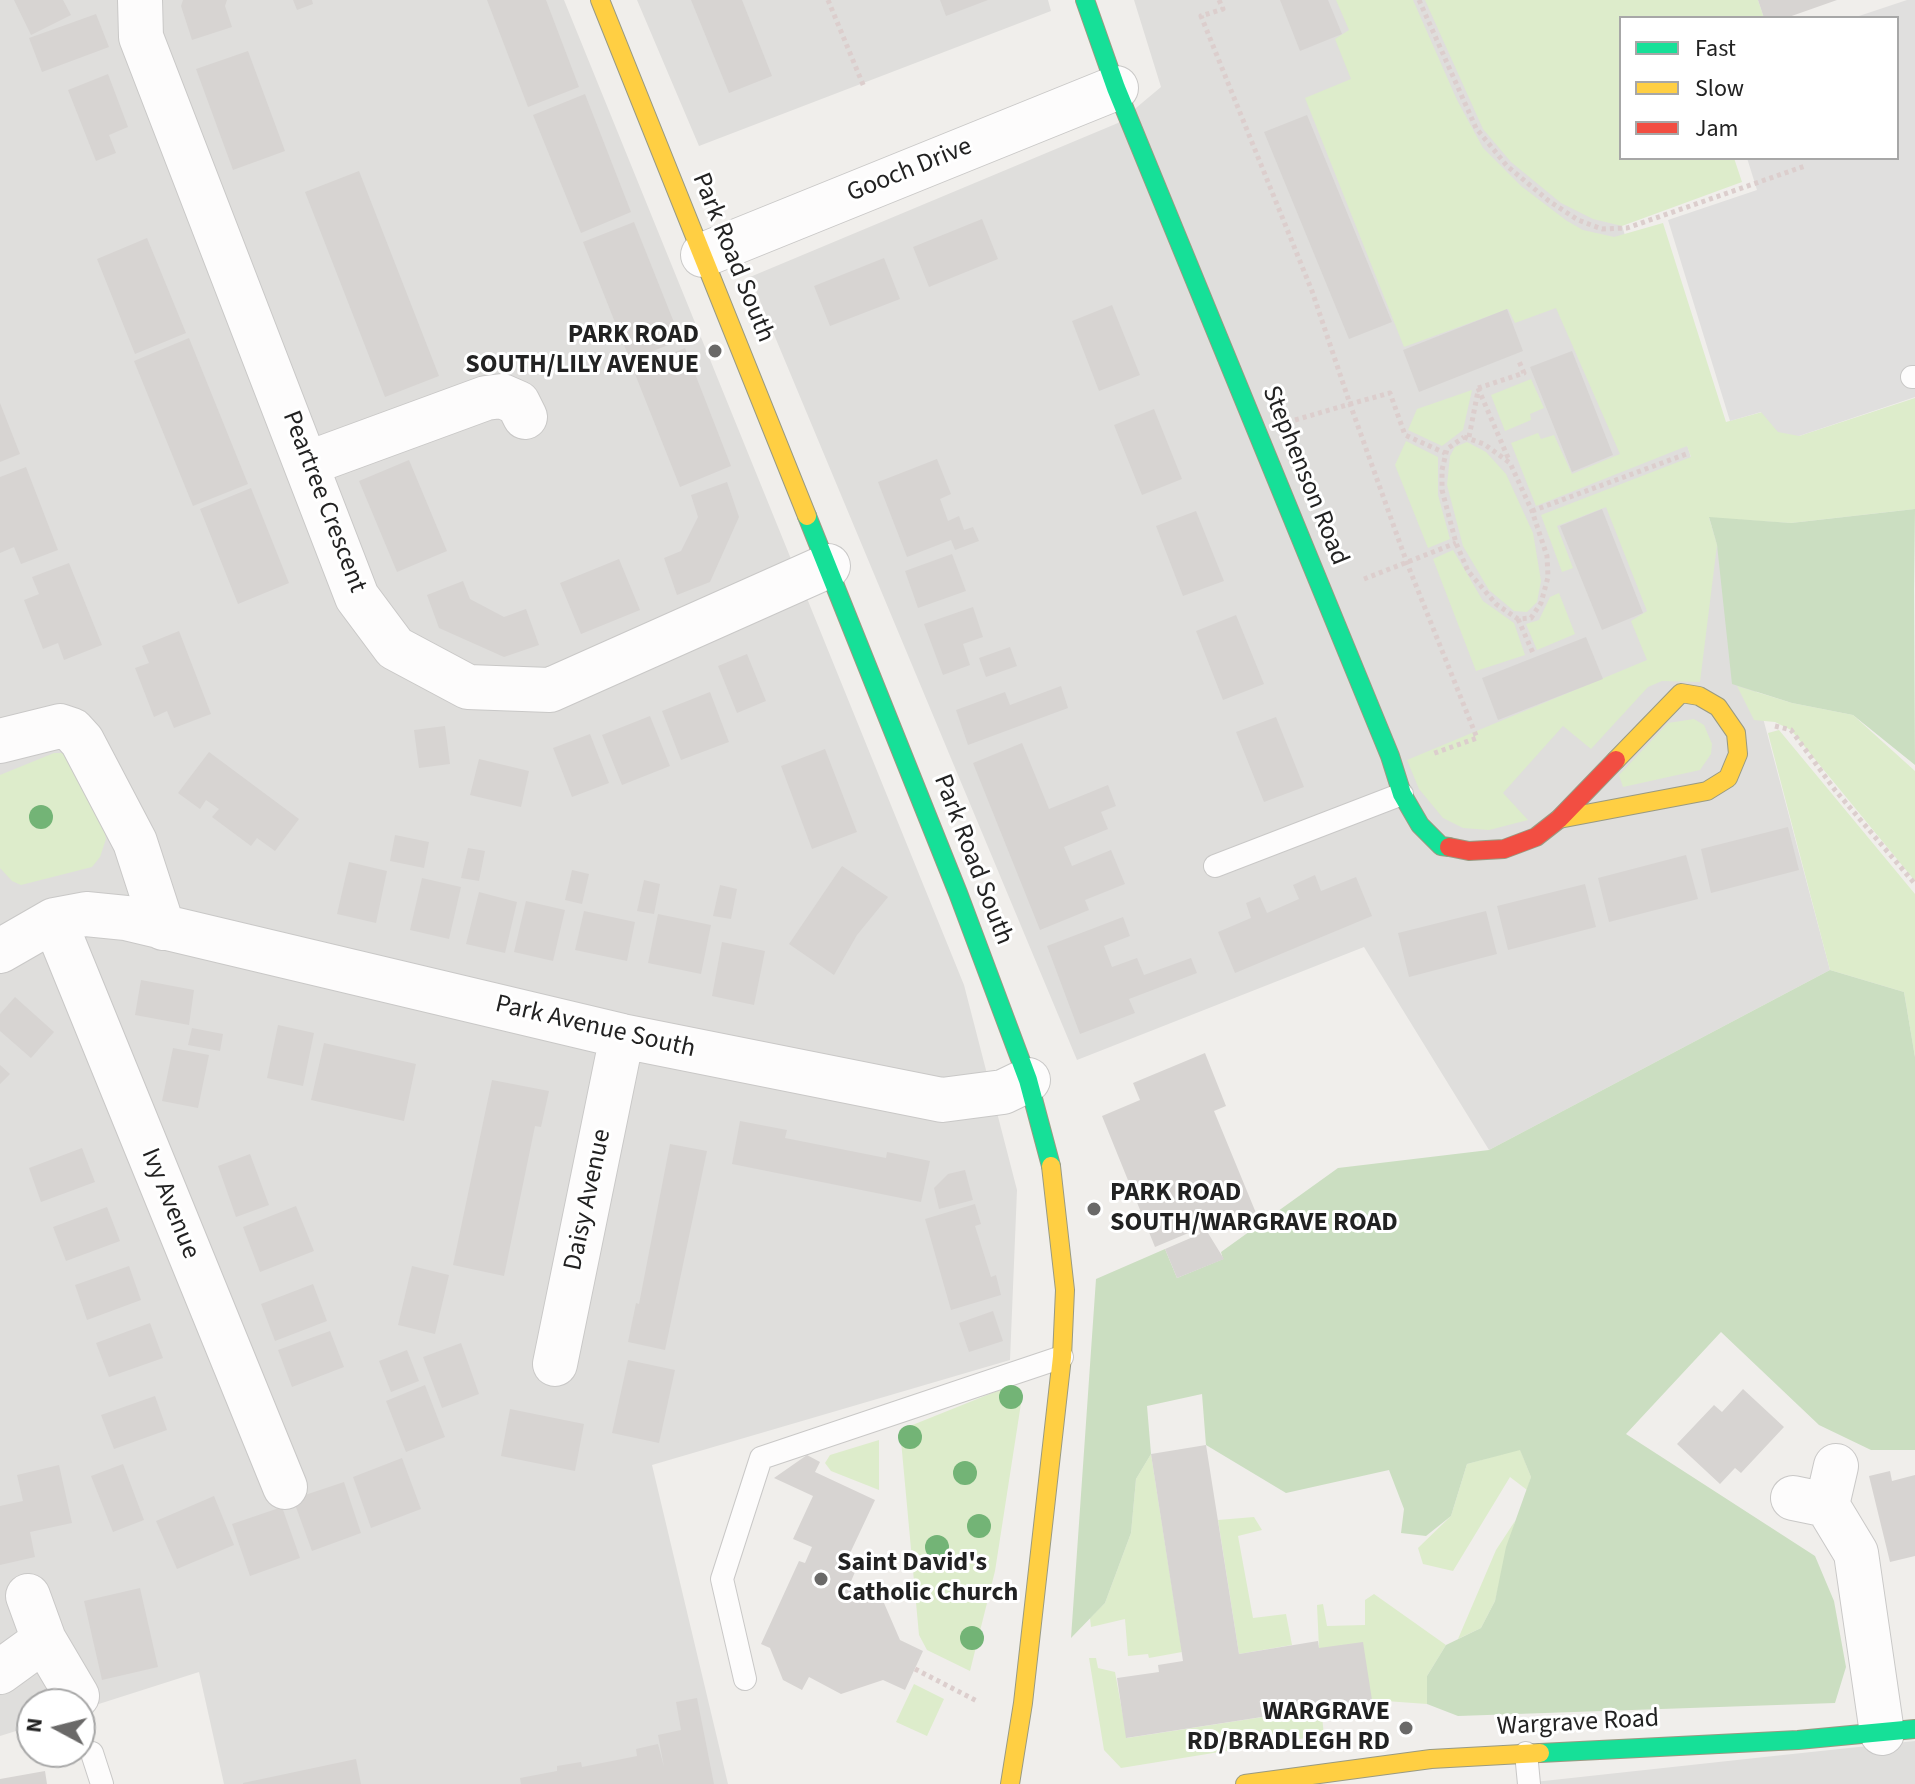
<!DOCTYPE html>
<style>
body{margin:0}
#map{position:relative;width:1915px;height:1784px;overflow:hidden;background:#f0eeeb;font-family:"Source Sans 3",sans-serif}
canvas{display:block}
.legend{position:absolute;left:1619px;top:16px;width:280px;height:144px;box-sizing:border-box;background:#fff;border:2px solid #a7a7a7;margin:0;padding:10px 14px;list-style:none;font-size:24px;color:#222}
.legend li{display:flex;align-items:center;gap:16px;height:40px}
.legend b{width:40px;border:2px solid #a7a7a7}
.north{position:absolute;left:16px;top:1688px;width:80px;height:80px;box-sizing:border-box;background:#fff;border:2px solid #a7a7a7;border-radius:50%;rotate:277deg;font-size:22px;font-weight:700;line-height:32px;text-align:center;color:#222}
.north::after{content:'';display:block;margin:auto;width:28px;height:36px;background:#6a6968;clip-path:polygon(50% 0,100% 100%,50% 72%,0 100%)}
</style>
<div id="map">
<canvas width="1915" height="1784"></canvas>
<ul class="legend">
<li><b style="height:10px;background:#16e098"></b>Fast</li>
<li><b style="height:10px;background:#ffcf43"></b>Slow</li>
<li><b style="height:10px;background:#f24e42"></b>Jam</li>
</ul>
<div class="north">N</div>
</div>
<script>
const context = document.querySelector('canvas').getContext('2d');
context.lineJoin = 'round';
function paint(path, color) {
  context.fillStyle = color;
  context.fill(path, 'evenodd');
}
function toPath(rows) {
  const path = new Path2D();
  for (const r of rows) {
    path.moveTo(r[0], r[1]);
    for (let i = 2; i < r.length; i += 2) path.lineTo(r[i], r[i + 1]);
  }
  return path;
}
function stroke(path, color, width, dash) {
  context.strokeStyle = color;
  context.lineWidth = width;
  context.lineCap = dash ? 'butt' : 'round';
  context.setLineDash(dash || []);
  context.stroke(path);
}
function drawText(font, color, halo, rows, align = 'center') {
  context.font = font + ' "Source Sans 3",sans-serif';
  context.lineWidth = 6;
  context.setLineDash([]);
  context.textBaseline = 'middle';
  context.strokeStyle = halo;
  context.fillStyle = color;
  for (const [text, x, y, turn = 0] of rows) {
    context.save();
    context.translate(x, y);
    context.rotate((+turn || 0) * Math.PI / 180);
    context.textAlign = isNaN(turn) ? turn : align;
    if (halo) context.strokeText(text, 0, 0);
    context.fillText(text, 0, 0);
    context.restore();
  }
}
paint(toPath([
 [0,0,564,0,964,985,1017,1190,1010,1360,652,1465,728,1784,224,1784,199,1672,80,1710,80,1704,32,1704,32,1726,0,1736],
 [637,0,1048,0,1051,11,699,146],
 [1134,0,1555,0,1717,545,1830,970,1489,1150,1364,947,1077,1060,750,277,1118,123,1161,87],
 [1915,1741,1915,1784,1516,1784,1783,1755]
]), '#dfdedc');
paint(toPath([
 [1336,0,1413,0,1457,100,1483,148,1521,186,1567,221,1583,230,1614,237,1663,223,1726,422,1762,412,1799,436,1915,398,1915,509,1791,523,1709,518,1717,545,1700,682,1662,681,1648,687,1591,749,1563,726,1503,793,1528,820,1489,830,1463,828,1443,818,1419,789,1407,760,1647,660,1631,621,1647,611,1606,507,1557,526,1573,568,1562,572,1541,515,1691,457,1687,446,1536,506,1511,443,1538,433,1541,439,1554,435,1572,474,1620,454,1556,308,1515,323,1508,309,1404,347,1305,98,1351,79,1335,39,1349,30],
 [1425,0,1758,0,1764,18,1621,18,1621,158,1734,158,1742,182,1622,226,1593,219,1561,203,1511,162,1483,129],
 [1531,379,1544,408,1530,414,1531,420,1505,431,1491,395],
 [1472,390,1463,430,1442,446,1408,430,1417,409],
 [1406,441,1438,457,1438,495,1450,539,1428,548,1395,465],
 [1467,442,1486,452,1506,474,1533,533,1541,581,1537,602,1527,612,1514,611,1489,590,1463,546,1447,485,1450,456,1455,447],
 [1453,550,1483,601,1514,623,1525,655,1476,671,1433,559],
 [1559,593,1575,634,1537,650,1526,624,1539,620,1550,597],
 [1737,686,1792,703,1853,715,1915,771,1915,881,1791,730,1775,722,1754,720],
 [1694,719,1704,725,1712,744,1711,754,1700,770,1623,787,1619,775,1668,723],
 [1779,730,1915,894,1915,1057,1904,992,1830,970,1768,733],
 [54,753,64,753,103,823,106,839,100,857,92,867,21,885,12,881,0,868,0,775],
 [1012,1385,1020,1388,1022,1397,995,1571,970,1671,927,1650,919,1635,900,1430],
 [879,1440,879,1490,831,1471,825,1463,830,1455],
 [1520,1449,1531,1477,1527,1490,1510,1477,1453,1571,1423,1564,1418,1548,1451,1516,1467,1464],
 [1151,1454,1182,1652,1149,1658,1148,1654,1128,1656,1125,1619,1091,1627,1090,1618,1105,1603,1131,1533,1136,1479],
 [1254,1517,1262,1530,1238,1536,1253,1618,1286,1614,1292,1645,1239,1654,1218,1520],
 [1515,1521,1495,1601,1481,1628,1458,1639,1496,1550],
 [1374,1594,1446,1645,1427,1676,1427,1704,1372,1700,1319,1648,1317,1605,1323,1604,1327,1626,1365,1625,1365,1600],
 [1089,1658,1096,1658,1098,1668,1115,1672,1127,1738,1321,1708,1324,1735,1121,1768,1104,1750],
 [914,1684,944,1699,927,1736,896,1722]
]), '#ddeccb');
paint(toPath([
 [1915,509,1914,589,1915,765,1853,715,1792,703,1732,684,1717,545,1709,517,1791,523],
 [1830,970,1904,992,1915,1057,1915,1450,1871,1450,1819,1425,1721,1332,1626,1434,1815,1556,1834,1601,1846,1667,1835,1703,1458,1716,1427,1704,1427,1676,1446,1645,1481,1628,1495,1601,1506,1547,1531,1477,1520,1450,1467,1464,1451,1516,1426,1536,1401,1533,1404,1509,1389,1470,1286,1493,1206,1445,1202,1394,1147,1406,1151,1454,1136,1479,1131,1533,1105,1603,1071,1638,1096,1279,1165,1249,1177,1278,1223,1259,1221,1252,1338,1168,1489,1150]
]), '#cbdec1');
paint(toPath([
 [1907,0,1915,0,1915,397,1799,436,1778,432,1761,412,1730,421,1668,220,1757,190,1747,158,1897,158,1897,18,1853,18]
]), '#e0dfde');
paint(toPath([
 [14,0,63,0,71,15,31,35],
 [183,0,227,0,225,6,232,27,192,40,181,6],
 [293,0,312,0,313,4,297,10],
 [487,0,546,0,579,87,528,107],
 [691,0,742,0,772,76,729,93],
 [940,0,988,0,946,16],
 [1280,0,1328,0,1342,34,1300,51],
 [1758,0,1837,0,1786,18,1764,18],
 [96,14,109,47,42,72,29,38],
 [248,51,285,151,233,170,196,69],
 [108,74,128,127,109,135,116,153,96,161,68,90],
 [585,94,631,212,581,233,533,115],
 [1307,115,1392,322,1349,339,1264,132],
 [359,171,439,376,385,397,305,192],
 [982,219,998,259,929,287,913,247],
 [634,222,681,340,630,360,583,242],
 [147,238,186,333,135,354,97,259],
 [884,258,900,299,830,326,814,286],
 [1112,305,1140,375,1099,391,1072,321],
 [1507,309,1523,351,1419,392,1403,350],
 [189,338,248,484,193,506,134,361],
 [685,348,731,466,680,487,633,369],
 [1572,351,1613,455,1572,472,1530,367],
 [0,403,20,454,0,462],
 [1154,409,1182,479,1142,495,1114,425],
 [937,459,951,494,940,499,948,521,959,516,964,530,973,527,979,541,955,550,951,540,907,557,878,482],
 [409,460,447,551,397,572,359,481],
 [26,467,58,550,21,564,14,547,0,553,0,477],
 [727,482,739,517,710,582,677,595,664,558,681,551,698,517,691,495],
 [251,488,289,583,238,604,200,509],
 [1602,509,1643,613,1602,630,1560,526],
 [1196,511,1224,581,1183,596,1156,526],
 [952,554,966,591,918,608,905,571],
 [619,559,640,610,581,634,560,583],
 [69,563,102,645,64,660,58,643,43,649,24,600,39,594,32,577],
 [463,581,470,599,504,617,526,609,539,645,504,657,439,628,427,595],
 [973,607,983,637,963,644,970,665,943,675,924,624],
 [1236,615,1264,684,1223,700,1196,631],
 [179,631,211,714,174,728,167,711,154,717,135,668,149,663,142,646],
 [1586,637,1603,679,1498,720,1482,678],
 [1010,647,1017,666,986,677,979,658],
 [747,654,766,701,737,713,718,666],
 [1061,686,1068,708,968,745,956,710,1005,692,1010,705],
 [710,692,729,742,681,760,662,711],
 [650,716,670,766,622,785,602,735],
 [1276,717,1304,787,1264,802,1236,732],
 [445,726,450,764,419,768,414,730],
 [590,734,609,783,572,797,553,748],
 [1022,743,1049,809,1108,785,1116,806,1101,812,1108,829,1064,847,1072,866,1111,850,1125,884,1085,900,1089,910,1040,930,973,763],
 [825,749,857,832,812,849,781,766],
 [209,752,299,819,275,851,257,838,251,846,212,817,219,809,206,800,200,809,178,793],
 [479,759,529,771,521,807,470,795],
 [1788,827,1799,870,1711,893,1701,849],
 [395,835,429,842,424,868,390,861],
 [468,848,485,851,479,881,461,878],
 [1686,855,1698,899,1609,922,1598,878],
 [349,862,387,871,376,923,337,914],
 [842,866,888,897,857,935,834,975,789,944],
 [572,870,589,874,582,904,565,900],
 [1315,875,1321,891,1356,877,1372,916,1235,973,1218,932,1251,918,1246,903,1260,897,1267,913,1299,899,1293,885],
 [422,878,461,887,449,939,410,930],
 [644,880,660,884,654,914,637,911],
 [1585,884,1596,927,1508,950,1497,906],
 [720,885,737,889,731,919,713,916],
 [479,892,517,902,505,953,466,944],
 [526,901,565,910,553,961,514,952],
 [584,911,635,922,627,961,575,950],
 [1486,911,1497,954,1409,977,1398,933],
 [658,914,711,925,701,974,648,963],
 [1123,917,1130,936,1104,946,1112,967,1137,958,1144,975,1191,958,1197,973,1129,999,1135,1013,1080,1034,1047,946],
 [722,942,765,951,754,1005,712,996],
 [141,980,194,990,189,1025,135,1015],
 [15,997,54,1032,31,1058,0,1031,0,1014],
 [278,1025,314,1033,303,1086,267,1078],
 [192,1028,223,1034,220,1051,188,1045],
 [324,1043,416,1064,404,1121,311,1100],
 [173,1048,209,1055,198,1108,162,1101],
 [1205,1053,1226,1106,1214,1111,1256,1213,1208,1233,1224,1259,1177,1278,1165,1249,1200,1234,1198,1229,1155,1247,1102,1116,1140,1100,1133,1083],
 [0,1065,10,1074,0,1084],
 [492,1080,549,1091,541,1127,535,1126,504,1276,453,1265],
 [740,1121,787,1130,785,1138,886,1158,887,1152,930,1161,921,1202,732,1164],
 [670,1144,707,1151,665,1350,628,1342,636,1303,639,1304],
 [82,1148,95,1182,41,1202,29,1168],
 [250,1154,269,1205,236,1217,218,1166],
 [965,1170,973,1200,939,1209,934,1188,948,1174],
 [975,1204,981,1224,975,1226,991,1277,996,1275,1001,1295,951,1310,925,1219],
 [296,1206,314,1251,260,1272,243,1227],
 [107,1207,120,1241,66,1261,53,1227],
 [129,1266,141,1300,87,1320,75,1285],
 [412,1266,449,1275,435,1334,398,1325],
 [313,1284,327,1321,275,1341,261,1304],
 [993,1311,1003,1341,969,1352,959,1323],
 [150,1323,163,1358,109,1377,96,1343],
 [330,1331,344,1367,292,1387,278,1350],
 [461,1343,479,1394,442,1408,423,1357],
 [407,1350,419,1381,391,1392,379,1361],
 [628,1360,675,1370,659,1443,612,1433],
 [425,1385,445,1437,406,1452,386,1401],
 [1743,1389,1784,1427,1741,1473,1735,1468,1720,1484,1677,1444,1714,1405,1722,1412],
 [155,1396,167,1430,114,1449,101,1415],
 [510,1409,584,1424,575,1471,501,1456],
 [1206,1445,1239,1654,1318,1641,1319,1648,1363,1642,1372,1700,1126,1738,1117,1678,1159,1672,1158,1665,1183,1661,1151,1454],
 [807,1455,820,1462,815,1472,875,1500,844,1566,855,1572,849,1586,884,1603,900,1640,923,1651,905,1690,883,1680,841,1694,809,1677,802,1690,783,1680,770,1648,761,1644,799,1561,805,1563,812,1547,793,1539,813,1496,774,1478],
 [402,1458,421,1509,371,1528,353,1477],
 [123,1464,144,1520,113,1532,91,1476],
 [59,1465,72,1523,30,1532,35,1557,0,1565,0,1506,23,1501,17,1475],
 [1890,1471,1892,1481,1915,1475,1915,1556,1890,1562,1869,1476],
 [344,1482,361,1533,312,1551,293,1499],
 [214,1496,234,1545,177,1569,156,1521],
 [282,1507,300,1558,250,1576,232,1524],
 [140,1588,158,1667,102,1680,84,1601],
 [697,1698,714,1784,521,1784,520,1778,557,1771,557,1766,581,1762,582,1767,637,1756,636,1749,658,1744,664,1767,658,1735,681,1730,676,1702],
 [356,1759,361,1784,243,1784,243,1783],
 [45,1771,47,1784,0,1784,0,1779]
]), '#d7d4d2');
const lane = toPath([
 [1912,377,1915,377],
 [1215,866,1402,794],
 [745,1679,722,1579,761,1458,1062,1357],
 [92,1753,102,1784],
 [1526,1753,1529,1784]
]);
const street = toPath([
 [140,0,141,37,357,597,395,648,468,687,550,690,828,566],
 [703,255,1116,88],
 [309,463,486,398,502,396,518,403,525,417],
 [0,741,60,726,72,730,82,741,135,842,163,928],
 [54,920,285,1487],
 [0,951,54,920,86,914,126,918,622,1036,942,1100,1003,1092,1028,1080],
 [555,1364,622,1036],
 [1793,1498,1827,1505,1836,1466],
 [1827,1505,1856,1553,1882,1733],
 [28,1596,44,1640,77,1696],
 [0,1672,44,1640]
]);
const fast = toPath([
 [1085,0,1116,88,1390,756,1402,794,1420,825,1441,846,1449,847],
 [807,516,958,893,1028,1080,1051,1166],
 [1540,1753,1798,1740,1915,1729]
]);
const slow = toPath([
 [600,0,807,516],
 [1559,819,1707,791,1728,778,1738,754,1736,733,1718,707,1699,696,1681,693,1616,760],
 [1010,1784,1023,1703,1062,1357,1065,1290,1051,1166],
 [1245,1784,1431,1759,1540,1753]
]);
const jam = toPath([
 [1449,847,1469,851,1504,849,1536,837,1559,819,1616,760]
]);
stroke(lane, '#c9c8c7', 24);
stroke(street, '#c9c8c7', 46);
stroke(fast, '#999a82', 20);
stroke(slow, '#999a82', 20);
stroke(jam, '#999a82', 20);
stroke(toPath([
 [828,0,864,87],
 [1219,0,1223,9,1201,16,1312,291,1350,404,1390,393,1405,435,1445,453],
 [1419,0,1476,128,1507,166,1549,201,1578,220,1602,229,1627,228,1805,166],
 [1478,388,1509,460],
 [1478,388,1524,373,1518,359],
 [1295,420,1350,404,1407,563,1477,738,1432,754],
 [1464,437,1484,444,1510,463,1532,511,1547,556,1548,577,1541,603,1531,618,1518,619,1496,604,1468,571,1456,543,1442,490,1442,470,1447,449,1464,437],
 [1469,437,1478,391],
 [1532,511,1689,453],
 [1364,579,1456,543],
 [1518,619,1533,653],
 [1775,726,1791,730,1835,790,1915,884],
 [915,1669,977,1701]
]), '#dccecd', 5, [4, 4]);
stroke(lane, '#fdfcfc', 22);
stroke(street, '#fdfcfc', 44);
stroke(fast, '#16e098', 18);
stroke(slow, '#ffcf43', 18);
stroke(jam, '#f24e42', 18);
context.fillStyle = '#73b476';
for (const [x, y] of [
 [41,817],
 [1011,1397],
 [910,1437],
 [965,1473],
 [979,1526],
 [937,1547],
 [972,1638]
]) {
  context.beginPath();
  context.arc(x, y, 12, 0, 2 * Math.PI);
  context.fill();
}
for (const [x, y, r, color] of [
 [715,351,8,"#6a6968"],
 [1094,1209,8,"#6a6968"],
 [821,1579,8,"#6a6968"],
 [1406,1728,8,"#6a6968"]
]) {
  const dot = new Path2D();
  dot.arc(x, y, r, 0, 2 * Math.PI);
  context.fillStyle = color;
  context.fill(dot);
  stroke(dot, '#fff', 3);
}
drawText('26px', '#222', '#fff', [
 ["Gooch Drive",910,171,-22],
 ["Park Road South",732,258,68],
 ["Stephenson Road",1304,476,68],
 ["Peartree Crescent",323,502,69],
 ["Park Road South",972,860,69],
 ["Park Avenue South",595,1028,13],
 ["Daisy Avenue",589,1200,-78],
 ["Ivy Avenue",169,1204,68],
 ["Wargrave Road",1578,1724,-3]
]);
drawText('bold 26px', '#222', '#fff', [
 ["PARK ROAD",699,336],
 ["SOUTH/LILY AVENUE",699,366],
 ["PARK ROAD",1110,1194,"left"],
 ["SOUTH/WARGRAVE ROAD",1110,1224,"left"],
 ["Saint David's",837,1564,"left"],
 ["Catholic Church",837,1594,"left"],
 ["WARGRAVE",1390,1713],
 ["RD/BRADLEGH RD",1390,1743]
], 'right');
</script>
